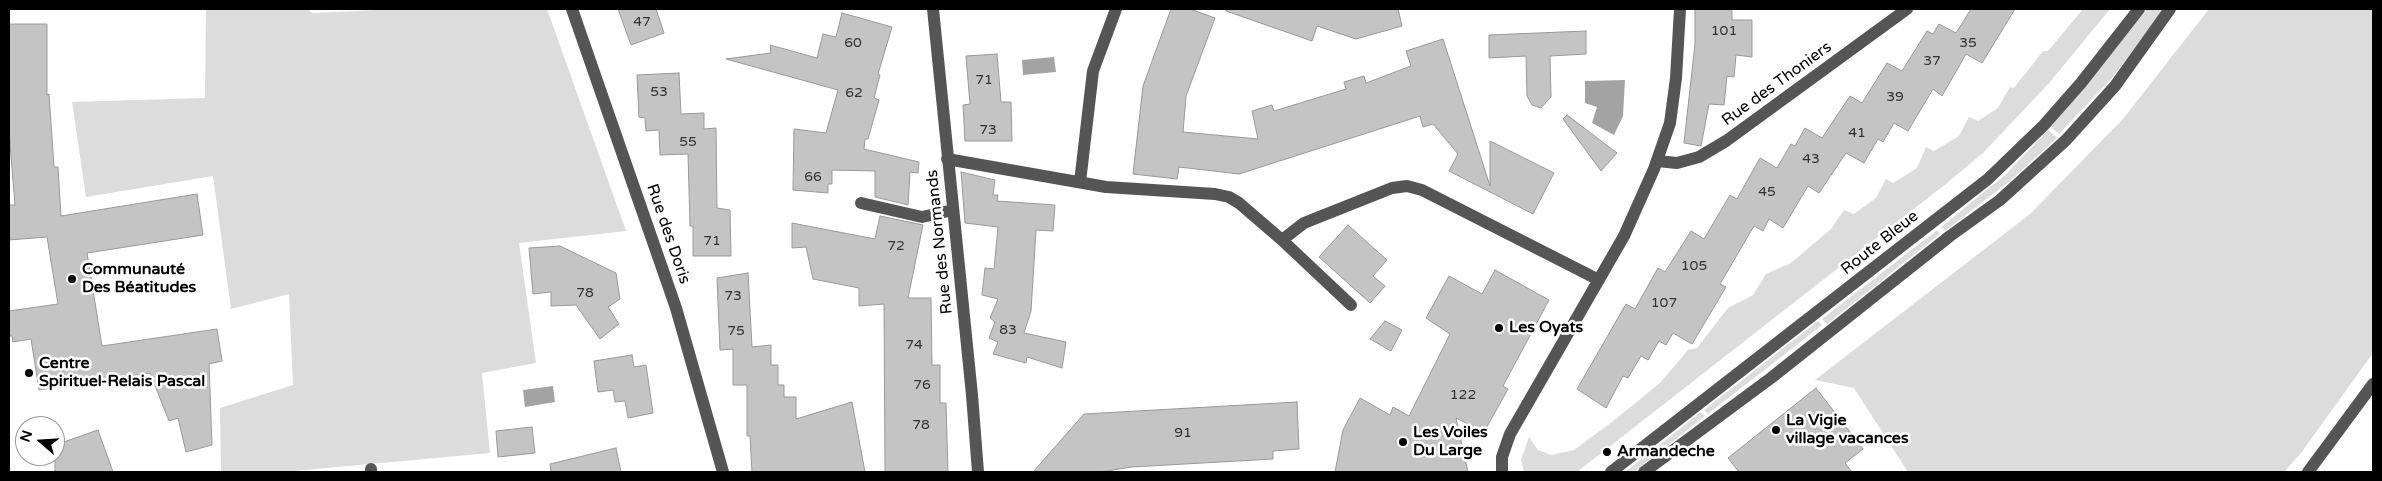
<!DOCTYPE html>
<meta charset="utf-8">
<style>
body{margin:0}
#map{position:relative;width:2382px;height:481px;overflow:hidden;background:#fff;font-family:"Varela Round",sans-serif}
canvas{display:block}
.frame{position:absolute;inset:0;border:10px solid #000;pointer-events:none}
.north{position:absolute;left:15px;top:416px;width:50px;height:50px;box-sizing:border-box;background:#fff;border:1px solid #999;border-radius:50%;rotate:289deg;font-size:14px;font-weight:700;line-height:20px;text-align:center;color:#000}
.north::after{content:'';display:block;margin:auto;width:18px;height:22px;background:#000;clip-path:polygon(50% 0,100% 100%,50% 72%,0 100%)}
</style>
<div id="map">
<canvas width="2382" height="481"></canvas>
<div class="frame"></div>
<div class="north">N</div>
</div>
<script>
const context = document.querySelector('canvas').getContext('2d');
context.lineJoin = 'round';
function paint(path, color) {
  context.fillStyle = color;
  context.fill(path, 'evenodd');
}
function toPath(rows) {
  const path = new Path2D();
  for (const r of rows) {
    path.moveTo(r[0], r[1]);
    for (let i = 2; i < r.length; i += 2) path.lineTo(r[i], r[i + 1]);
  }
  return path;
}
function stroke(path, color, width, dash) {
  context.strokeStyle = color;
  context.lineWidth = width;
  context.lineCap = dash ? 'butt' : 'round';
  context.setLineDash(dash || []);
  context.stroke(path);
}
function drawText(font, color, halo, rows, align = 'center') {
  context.font = font + ' "Varela Round",sans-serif';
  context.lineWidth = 5;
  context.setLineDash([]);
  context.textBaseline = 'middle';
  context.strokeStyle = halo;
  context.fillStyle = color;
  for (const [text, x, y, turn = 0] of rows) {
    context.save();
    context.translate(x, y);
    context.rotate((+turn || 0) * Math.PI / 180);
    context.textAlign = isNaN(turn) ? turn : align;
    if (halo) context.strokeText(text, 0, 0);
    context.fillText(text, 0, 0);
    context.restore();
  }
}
paint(toPath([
 [206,9,307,9,312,13,401,9,547,9,626,231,519,243,536,363,482,373,490,453,283,472,221,472,220,408,293,385,289,294,231,309,213,176,86,197,72,102,205,98],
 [2083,9,2110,9,2050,82,1983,153,1947,183,1577,472,1524,472,1521,460,1529,437,1538,450,1551,455,1574,450,1612,422,1660,383,1688,350,1697,348,1728,308,1753,295,1766,274,1791,263,1831,229,1844,210,1854,214,1876,198,1886,179,1893,183,1917,168,1926,147,1934,151,1959,136,1969,117,1978,121,1998,108,2010,87,2014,88,2043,51,2048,51],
 [2147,9,2164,9,2113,77,2059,134,2051,127],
 [2209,9,2373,9,2373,353,2301,453,2284,472,1908,472,1854,388,1815,380,2030,214,2123,119],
 [2048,130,2057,138,2010,181,1945,231,1941,227,2005,175],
 [1937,230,1940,234,1827,324,1822,319],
 [1818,321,1822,325,1708,414,1704,410],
 [1701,412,1705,416,1634,472,1625,472]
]), '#dcdcdc');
paint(toPath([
 [1054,57,1056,72,1023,75,1022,60],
 [1625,80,1623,116,1614,135,1592,123,1597,107,1585,103,1585,81],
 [553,386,555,402,525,407,523,390]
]), '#a3a3a3');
const building = toPath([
 [618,9,656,9,664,33,631,45,618,9],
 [1171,9,1190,9,1215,18,1186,96,1183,132,1258,139,1252,111,1272,105,1274,111,1346,89,1344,82,1364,76,1366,83,1411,66,1406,51,1443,39,1490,186,1490,141,1554,173,1533,214,1449,171,1458,154,1433,124,1423,127,1420,116,1239,174,1179,167,1177,179,1133,174,1143,86,1171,9],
 [1226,9,1398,9,1402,26,1356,39,1317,26,1312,41,1226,11,1226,9],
 [1695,9,1732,9,1732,20,1752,20,1752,57,1736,55,1734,77,1727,76,1724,105,1709,104,1701,146,1684,143,1695,44,1695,9],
 [1971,9,2015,9,1982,63,1966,54,1942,96,1933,89,1908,131,1894,123,1883,142,1878,139,1864,163,1846,153,1819,193,1808,186,1783,228,1769,219,1763,231,1754,226,1720,284,1726,287,1692,344,1673,333,1666,345,1659,341,1648,360,1641,356,1628,378,1623,376,1606,408,1577,389,1626,304,1635,309,1658,268,1665,272,1691,231,1704,239,1730,195,1737,199,1760,158,1777,168,1791,144,1795,146,1805,128,1822,138,1850,96,1862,103,1887,63,1902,71,1927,31,1933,34,1939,24,1956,33,1971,9],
 [842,13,892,27,878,74,880,75,874,98,879,100,868,139,865,139,864,149,919,162,918,173,910,172,908,205,875,197,875,171,832,170,832,184,828,184,828,193,793,190,794,129,826,133,838,90,726,59,771,53,770,45,817,58,823,34,836,37,842,13],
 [9,24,47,24,47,95,49,94,54,167,58,167,61,216,197,194,203,235,87,253,102,346,217,329,222,361,209,364,212,445,186,452,178,418,169,421,150,373,39,390,31,339,13,342,12,336,9,336,9,311,58,304,47,237,9,240,9,205,15,205,9,132,9,24],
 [1586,31,1586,54,1550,56,1551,97,1541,108,1532,105,1527,96,1526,56,1489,58,1489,35,1586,31],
 [997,54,1001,102,1011,102,1012,141,965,141,963,105,970,104,966,56,997,54],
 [679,73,681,114,704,113,704,129,716,128,717,208,730,210,731,256,693,256,693,226,690,226,688,154,660,155,659,130,646,131,645,118,639,117,637,75,679,73],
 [1567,115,1617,153,1601,171,1563,119,1567,115],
 [961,172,995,180,993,195,998,195,997,201,1055,205,1053,231,1036,230,1031,311,1024,333,1066,342,1062,368,1027,357,1026,363,993,354,998,342,989,338,995,322,990,318,998,299,982,295,985,268,994,269,998,227,965,223,961,172],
 [880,216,923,225,908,298,931,298,932,365,940,365,940,403,946,403,948,472,885,472,884,304,859,306,859,288,813,279,806,247,792,248,792,223,875,239,880,216],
 [1348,225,1387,260,1373,276,1385,286,1370,303,1319,257,1348,225],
 [560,246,616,273,620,299,608,307,619,324,600,339,576,305,551,306,551,292,533,294,529,248,560,246],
 [1495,270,1549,300,1503,386,1508,389,1484,432,1456,418,1468,472,1335,472,1343,430,1360,398,1390,415,1393,407,1409,416,1450,334,1426,318,1449,276,1482,294,1495,270],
 [748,273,752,347,771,345,771,365,778,365,778,385,784,385,784,397,796,397,796,419,852,402,865,472,752,472,750,436,747,436,747,385,733,385,733,349,720,350,717,278,748,273],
 [1385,321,1402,330,1391,351,1370,339,1385,321],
 [632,355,634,367,646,365,653,413,628,418,625,401,615,402,613,390,598,392,594,361,632,355],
 [1816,388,1863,449,1845,463,1852,472,1739,472,1728,458,1816,388],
 [1297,402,1299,449,1273,451,1273,459,1132,467,1100,472,1033,472,1084,414,1297,402],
 [532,427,535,453,498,457,496,431,532,427],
 [98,430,113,472,55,472,55,445,98,430],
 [616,448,621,472,551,472,550,464,616,448]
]);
paint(building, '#c4c4c4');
stroke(building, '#999', 1);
stroke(toPath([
 [572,9,676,308,723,472],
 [933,9,972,395,978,472],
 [947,159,1106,187,1215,194,1229,197,1239,203,1282,240,1351,305],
 [1657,161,1677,163,1699,157,1726,141,1907,9],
 [1080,182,1093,71,1116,9],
 [861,203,922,217,953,210],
 [1282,240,1304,223,1392,188,1407,186,1422,190,1599,280],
 [371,469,371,472],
 [1502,472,1502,457,1510,434,1624,236,1654,169,1670,123,1676,78,1680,9],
 [1611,472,1988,179,2044,125,2081,83,2139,9],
 [1644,472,1771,378,1950,236,2000,200,2066,140,2115,86,2170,9],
 [2308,472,2373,384]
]), '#555', 12);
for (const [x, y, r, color] of [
 [72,279,5,"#000"],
 [1499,328,5,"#000"],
 [29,373,5,"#000"],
 [1776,430,5,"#000"],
 [1403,442,5,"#000"],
 [1607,452,5,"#000"]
]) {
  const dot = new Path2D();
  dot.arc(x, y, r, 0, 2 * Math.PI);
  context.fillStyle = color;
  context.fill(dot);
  stroke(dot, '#fff', 2);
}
drawText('14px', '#313131', null, [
 ["47",642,22],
 ["101",1724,31],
 ["60",853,43],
 ["35",1968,43],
 ["37",1932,61],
 ["71",984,80],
 ["53",659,92],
 ["62",854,93],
 ["39",1895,97],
 ["73",988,130],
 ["41",1857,133],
 ["55",688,142],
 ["43",1811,159],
 ["66",813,177],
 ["45",1767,192],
 ["71",712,241],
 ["72",896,246],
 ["105",1694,266],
 ["78",585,293],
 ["73",733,296],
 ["107",1664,303],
 ["83",1008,330],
 ["75",736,331],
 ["74",914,345],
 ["76",922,385],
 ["122",1463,395],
 ["78",921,425],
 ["91",1183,433]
]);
drawText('16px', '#000', '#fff', [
 ["Rue des Thoniers",1777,84,-36],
 ["Rue des Doris",668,234,71],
 ["Rue des Normands",940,242,-96],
 ["Route Bleue",1880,243,-38]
]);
drawText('bold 16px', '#000', '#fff', [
 ["Communauté",82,270],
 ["Des Béatitudes",82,288],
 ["Les Oyats",1509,328],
 ["Centre",39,364],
 ["Spirituel-Relais Pascal",39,382],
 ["La Vigie",1786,421],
 ["village vacances",1786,439],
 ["Les Voiles",1413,433],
 ["Du Large",1413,451],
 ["Armandeche",1617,452]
], 'left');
</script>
